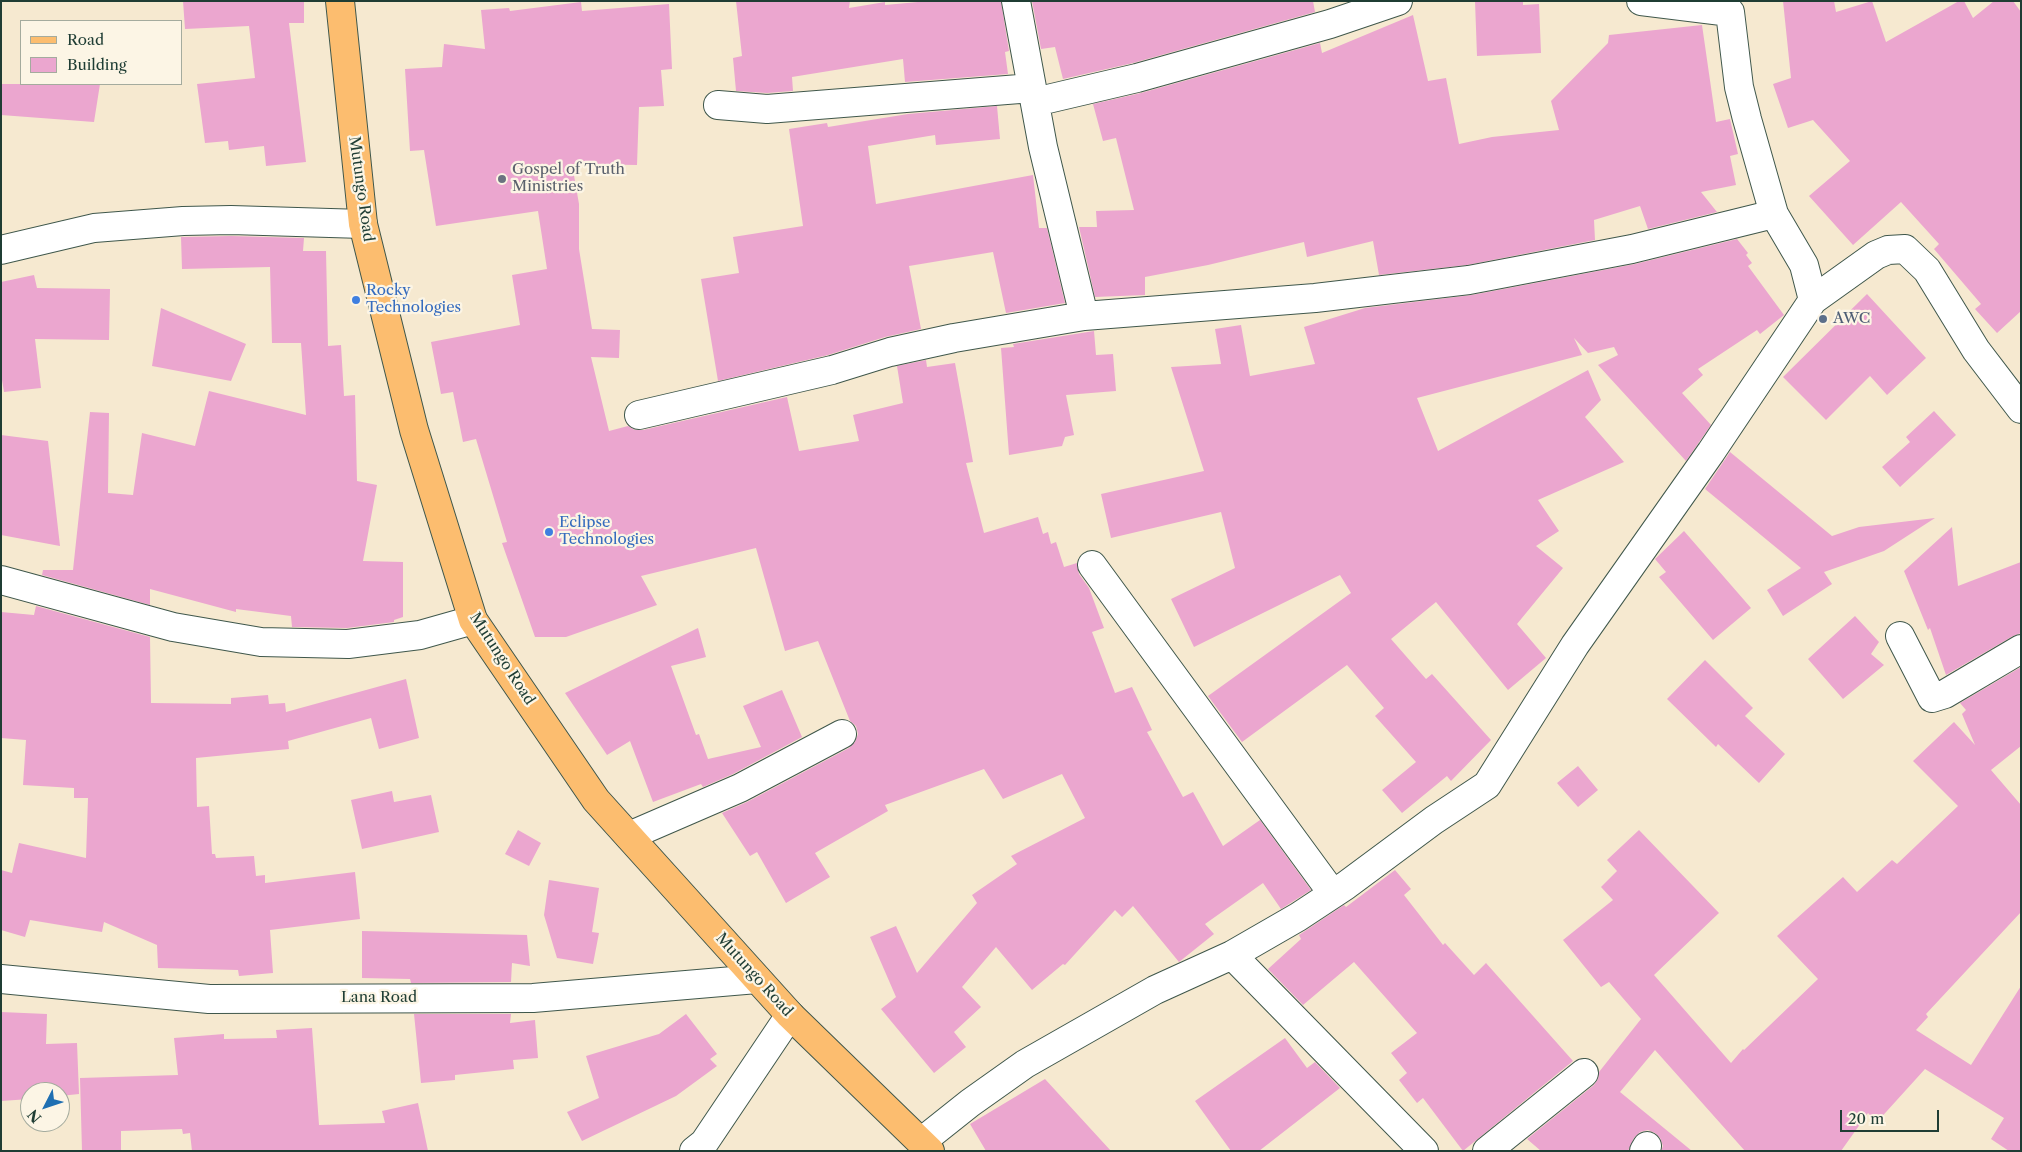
<!DOCTYPE html>
<style>
body{margin:0}
#map{position:relative;width:2022px;height:1152px;overflow:hidden;background:#f6e9d0;font-family:"Libre Caslon Text",serif}
canvas{display:block}
.frame{position:absolute;inset:0;border:2px solid #1f3d34;pointer-events:none}
.legend{position:absolute;left:20px;top:20px;width:162px;height:65px;box-sizing:border-box;background:#fcf5e5;border:1px solid #a4ab9e;margin:0;padding:6px 9px;list-style:none;font-size:15px;color:#1f3d34}
.legend li{display:flex;align-items:center;gap:10px;height:25px}
.legend b{width:25px;border:1px solid #a4ab9e}
.north{position:absolute;left:20px;top:1082px;width:50px;height:50px;box-sizing:border-box;background:#fcf5e5;border:1px solid #a4ab9e;border-radius:50%;rotate:229deg;font-size:14px;font-weight:700;line-height:20px;text-align:center;color:#1f3d34}
.north::after{content:'';display:block;margin:auto;width:18px;height:22px;background:#1f6fb2;clip-path:polygon(50% 0,100% 100%,50% 72%,0 100%)}
.scale{position:absolute;left:1840px;top:1110px;width:99px;height:22px;box-sizing:border-box;border:2px solid #1f3d34;border-top:0;padding-left:6px;font-size:15px;line-height:18px;white-space:nowrap;color:#1f3d34;-webkit-text-stroke:4px #fcf5e5;paint-order:stroke}
</style>
<div id="map">
<canvas width="2022" height="1152"></canvas>
<div class="frame"></div>
<ul class="legend">
<li><b style="height:6px;background:#fcbd6f"></b>Road</li>
<li><b style="height:14px;background:#eba6cf"></b>Building</li>
</ul>
<div class="north">N</div>
<div class="scale">20 m</div>
</div>
<script>
const context = document.querySelector('canvas').getContext('2d');
context.lineJoin = 'round';
function paint(path, color) {
  context.fillStyle = color;
  context.fill(path, 'evenodd');
}
function toPath(rows) {
  const path = new Path2D();
  for (const r of rows) {
    path.moveTo(r[0], r[1]);
    for (let i = 2; i < r.length; i += 2) path.lineTo(r[i], r[i + 1]);
  }
  return path;
}
function stroke(path, color, width, dash) {
  context.strokeStyle = color;
  context.lineWidth = width;
  context.lineCap = dash ? 'butt' : 'round';
  context.setLineDash(dash || []);
  context.stroke(path);
}
function drawText(font, color, halo, rows, align = 'center') {
  context.font = font + ' "Libre Caslon Text",serif';
  context.lineWidth = 4.5;
  context.setLineDash([]);
  context.textBaseline = 'middle';
  context.strokeStyle = halo;
  context.fillStyle = color;
  for (const [text, x, y, turn = 0] of rows) {
    context.save();
    context.translate(x, y);
    context.rotate((+turn || 0) * Math.PI / 180);
    context.textAlign = isNaN(turn) ? turn : align;
    if (halo) context.strokeText(text, 0, 0);
    context.fillText(text, 0, 0);
    context.restore();
  }
}
paint(toPath([
 [183,1,304,1,304,23,289,23,306,162,266,166,264,146,229,150,228,141,205,143,197,84,255,78,249,26,185,29],
 [736,1,850,1,849,8,885,2,885,5,929,1,1001,1,1009,51,1005,52,1008,74,905,82,903,59,792,77,793,91,767,93,736,91,733,58,742,56],
 [1032,1,1313,1,1315,12,1133,63,1063,79,1055,47,1041,49],
 [1475,1,1523,1,1523,5,1539,4,1541,53,1477,56],
 [1783,1,1834,1,1836,12,1872,1,1886,42,1959,1,1964,1,1973,18,1994,1,2013,1,2021,12,2021,311,1997,333,1975,309,1981,304,1934,249,1939,244,1901,202,1853,245,1809,196,1850,161,1813,120,1788,128,1773,84,1791,78],
 [581,2,582,11,669,4,672,69,661,70,664,106,639,107,637,165,572,164,579,204,579,249,592,329,620,330,619,358,591,357,609,431,628,426,635,430,643,430,787,397,799,451,859,441,853,415,903,403,897,366,926,360,927,367,955,363,973,462,966,463,984,533,1038,517,1043,534,1048,532,1051,544,1056,542,1064,567,1077,563,1079,574,1089,588,1104,628,1092,632,1115,693,1132,687,1152,730,1147,732,1183,797,1193,792,1223,846,1260,820,1311,890,1281,909,1263,883,1205,924,1214,934,1179,962,1133,906,1122,917,1115,910,1065,965,1063,964,1032,990,996,947,962,987,981,1007,954,1032,966,1047,934,1073,881,1009,896,997,870,937,896,926,917,973,977,903,972,895,1017,864,1011,856,1085,818,1062,774,1003,799,984,769,885,805,888,811,815,853,830,877,786,903,757,852,750,856,722,813,747,802,849,748,855,742,858,734,856,726,850,721,818,641,785,651,756,548,641,576,657,605,566,637,535,637,502,543,507,542,476,439,463,442,453,392,441,394,431,342,520,325,512,275,547,269,538,211,436,226,424,150,410,151,405,69,442,67,444,44,485,49,481,10,509,8,510,11],
 [1413,15,1428,81,1446,78,1459,144,1492,137,1559,130,1551,101,1608,43,1609,35,1702,25,1716,122,1730,119,1738,154,1730,156,1736,185,1701,192,1717,212,1648,229,1640,206,1594,220,1595,240,1467,265,1379,275,1373,241,1307,257,1304,242,1208,265,1145,277,1145,295,1095,297,1079,227,1097,227,1096,211,1134,210,1116,138,1103,141,1093,104,1141,93,1320,43,1322,53],
 [1,84,100,84,94,122,1,115],
 [997,106,1000,139,936,145,935,135,868,146,876,204,1033,175,1039,228,1047,228,1065,303,1006,313,993,252,909,266,921,329,885,337,828,355,718,381,701,279,739,273,733,237,803,226,789,129,827,123,828,127,908,114],
 [231,236,304,238,303,251,326,251,328,346,341,345,344,396,355,395,357,481,377,485,363,561,403,562,403,617,394,620,394,622,347,628,292,627,291,616,236,609,236,612,150,589,150,605,42,575,43,570,73,570,90,412,109,413,108,493,133,495,142,433,195,446,209,391,306,415,301,343,272,343,270,267,182,269,181,237],
 [1737,239,1748,253,1746,255,1752,263,1748,266,1784,315,1760,334,1757,330,1698,369,1703,375,1682,393,1711,425,1686,461,1598,365,1618,355,1614,347,1588,353,1574,338,1582,355,1417,398,1438,451,1588,370,1601,400,1585,417,1624,462,1538,500,1559,531,1536,546,1563,568,1517,624,1546,658,1508,690,1436,602,1391,639,1426,679,1432,674,1491,740,1451,781,1447,776,1402,813,1382,790,1416,762,1375,716,1384,708,1347,665,1242,742,1208,696,1351,593,1340,575,1194,647,1171,599,1235,568,1221,512,1111,538,1101,494,1204,471,1171,367,1221,364,1215,329,1241,325,1250,376,1315,364,1304,327,1365,308,1472,295,1635,264],
 [34,275,37,288,110,289,109,340,35,339,41,388,4,392,1,374,1,282],
 [1867,294,1926,358,1887,395,1870,376,1826,420,1783,377],
 [161,308,246,344,231,381,152,366],
 [1094,331,1096,355,1113,354,1116,391,1066,395,1074,435,1065,437,1062,446,1009,455,1001,348,1014,347,1013,344],
 [1934,411,1956,435,1900,487,1882,467,1910,442,1906,437],
 [1,435,48,441,60,546,1,535],
 [1730,452,1832,536,1859,527,1935,518,1884,551,1824,572,1832,584,1783,616,1767,590,1801,568,1705,489],
 [1952,527,1958,586,2021,562,2021,633,2013,636,1946,675,1930,628,1928,630,1904,571],
 [1684,531,1751,608,1713,640,1659,577,1666,572,1655,559],
 [36,606,150,637,151,703,231,704,231,698,268,695,269,704,285,703,286,712,406,679,419,738,379,749,371,718,288,741,289,749,196,758,197,807,209,806,212,854,215,854,216,858,254,856,256,876,265,875,265,883,355,872,360,919,270,930,273,973,239,976,238,970,158,968,157,945,104,922,102,932,30,920,25,937,1,930,1,870,12,873,19,843,86,858,88,798,74,798,74,788,23,785,26,740,1,738,1,612,34,615],
 [1855,616,1879,642,1871,654,1884,665,1843,699,1808,659],
 [698,628,706,657,671,666,696,735,699,734,708,759,761,747,743,706,782,690,802,737,733,774,703,787,701,784,653,802,630,741,607,755,565,693],
 [1705,660,1753,708,1745,716,1785,754,1759,783,1718,744,1716,747,1667,699],
 [2021,667,2021,746,1991,770,2021,805,2021,912,1926,1014,1928,1017,1916,1030,1971,1065,2021,986,2021,1151,2009,1151,1991,1139,2004,1118,1925,1069,1877,1122,1868,1113,1841,1151,1745,1151,1655,1050,1620,1092,1692,1151,1661,1151,1663,1146,1660,1138,1655,1133,1648,1130,1640,1132,1634,1138,1628,1151,1541,1151,1527,1139,1594,1085,1598,1079,1599,1072,1641,1019,1609,982,1601,987,1563,940,1613,900,1601,887,1617,871,1607,860,1639,830,1719,913,1654,975,1731,1063,1743,1049,1744,1050,1818,979,1777,936,1843,877,1857,892,1892,860,1897,864,1958,806,1913,761,1954,722,1975,745,1962,714,1966,710,1960,703],
 [1578,766,1598,790,1578,807,1557,783],
 [392,791,394,802,431,795,439,832,362,849,351,800],
 [518,830,541,843,529,866,505,854],
 [1395,870,1411,889,1404,895,1443,945,1445,943,1474,975,1486,963,1573,1061,1463,1151,1423,1098,1417,1103,1399,1080,1407,1073,1391,1053,1417,1033,1354,962,1303,1005,1268,969,1301,939,1299,935,1344,905,1346,907],
 [549,880,599,888,592,932,599,933,593,964,557,958,544,915],
 [362,931,527,935,530,966,512,963,511,982,411,983,410,979,362,978],
 [1,1012,47,1014,46,1044,77,1043,79,1094,60,1096,60,1092,30,1092,30,1099,1,1101],
 [414,1014,511,1014,510,1023,535,1020,538,1058,513,1060,514,1069,455,1075,455,1080,421,1083],
 [686,1014,717,1054,710,1059,717,1066,676,1096,582,1141,567,1112,599,1098,586,1056,659,1034],
 [312,1028,319,1125,385,1123,382,1111,418,1103,428,1151,192,1151,190,1133,183,1134,182,1129,121,1131,121,1151,82,1151,80,1078,178,1075,174,1038,224,1034,224,1039,277,1038,276,1030],
 [1285,1038,1307,1068,1315,1062,1340,1088,1259,1151,1231,1151,1195,1101],
 [1045,1079,1111,1151,986,1151,970,1124]
]), '#eba6cf');
const minor = toPath([
 [1016,1,1043,147,1084,316],
 [1035,102,1137,78,1330,24,1398,1],
 [718,105,767,109,1032,88],
 [1,250,94,228,183,221,231,220,363,224],
 [1813,300,1876,255,1888,250,1905,249,1927,270,1976,350,2021,409],
 [639,415,832,370,890,352,954,338,1084,316,1315,298,1469,280,1632,249,1774,214],
 [1092,565,1333,894],
 [1,580,173,627,261,642,348,644,420,635,473,620],
 [1900,636,1932,698,1945,694,2021,649],
 [629,836,740,788,842,734],
 [1232,955,1424,1151],
 [1,979,209,999,533,998,757,979],
 [921,1142,970,1103,1025,1064,1155,990,1232,955,1298,917,1345,886,1434,820,1487,785,1575,645,1711,452,1813,300,1804,265,1774,214,1747,119,1739,87,1730,12,1641,1],
 [694,1151,704,1143,790,1015],
 [1487,1151,1584,1073],
 [1644,1151,1647,1146]
]);
const major = toPath([
 [340,1,363,224,414,430,473,620,596,800,790,1015,930,1151]
]);
stroke(minor, '#3f574b', 30);
stroke(major, '#3f574b', 30);
stroke(minor, '#fff', 28);
stroke(major, '#fcbd6f', 28);
for (const [x, y, r, color] of [
 [502,179,5,"#6b7280"],
 [356,300,5,"#3f7fe0"],
 [1823,319,5,"#5c6f8a"],
 [549,532,5,"#3f7fe0"]
]) {
  const dot = new Path2D();
  dot.arc(x, y, r, 0, 2 * Math.PI);
  context.fillStyle = color;
  context.fill(dot);
  stroke(dot, '#fcf5e5', 2);
}
drawText('15px', '#5b616d', '#fcf5e5', [
 ["Gospel of Truth",512,170],
 ["Ministries",512,187]
], 'left');
drawText('15px', '#1f3d34', '#fcf5e5', [
 ["Mutungo Road",361,189,82],
 ["Mutungo Road",502,659,57],
 ["Mutungo Road",754,975,48],
 ["Lana Road",379,998]
]);
drawText('15px', '#366cbe', '#fcf5e5', [
 ["Rocky",366,291],
 ["Technologies",366,308],
 ["Eclipse",559,523],
 ["Technologies",559,540]
], 'left');
drawText('15px', '#4e5e75', '#fcf5e5', [
 ["AWC",1833,319]
], 'left');
</script>
